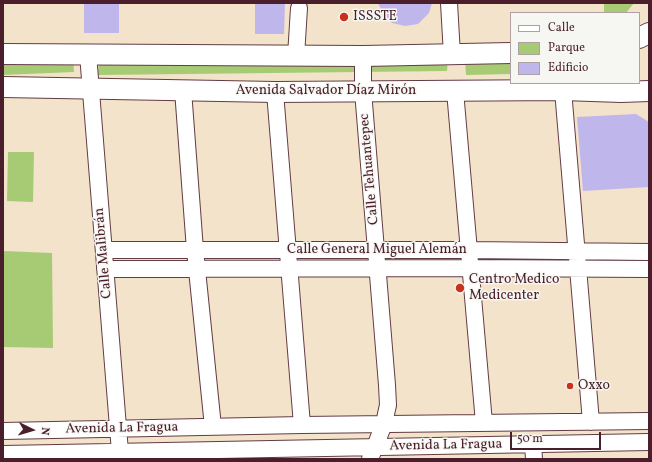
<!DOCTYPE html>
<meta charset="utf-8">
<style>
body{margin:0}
#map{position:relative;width:652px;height:462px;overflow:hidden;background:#f2e3ca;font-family:Vollkorn,serif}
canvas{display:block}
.frame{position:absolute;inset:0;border:4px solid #4a1f2b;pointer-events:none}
.legend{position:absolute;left:510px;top:12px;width:130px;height:72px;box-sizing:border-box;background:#f6f6f2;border:1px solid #b1a0a2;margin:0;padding:5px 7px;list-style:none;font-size:12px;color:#4a1f2b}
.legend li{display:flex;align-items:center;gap:8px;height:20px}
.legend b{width:20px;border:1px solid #b1a0a2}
.north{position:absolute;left:12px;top:410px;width:40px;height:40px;-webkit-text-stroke:3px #f6f6f2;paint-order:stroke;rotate:95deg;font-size:11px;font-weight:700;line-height:16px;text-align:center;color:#4a1f2b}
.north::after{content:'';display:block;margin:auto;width:14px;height:18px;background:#4a1f2b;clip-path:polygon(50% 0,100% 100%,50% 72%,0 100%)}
.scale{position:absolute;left:510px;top:432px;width:91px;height:18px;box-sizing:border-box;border:2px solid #4a1f2b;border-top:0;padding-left:5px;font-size:12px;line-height:14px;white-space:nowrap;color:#4a1f2b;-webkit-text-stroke:3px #f6f6f2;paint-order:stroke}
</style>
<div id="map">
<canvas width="652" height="462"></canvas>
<div class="frame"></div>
<ul class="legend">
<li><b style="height:5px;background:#fff"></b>Calle</li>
<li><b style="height:11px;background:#a7cb75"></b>Parque</li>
<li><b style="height:11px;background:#bfb6eb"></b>Edificio</li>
</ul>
<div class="north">N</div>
<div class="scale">50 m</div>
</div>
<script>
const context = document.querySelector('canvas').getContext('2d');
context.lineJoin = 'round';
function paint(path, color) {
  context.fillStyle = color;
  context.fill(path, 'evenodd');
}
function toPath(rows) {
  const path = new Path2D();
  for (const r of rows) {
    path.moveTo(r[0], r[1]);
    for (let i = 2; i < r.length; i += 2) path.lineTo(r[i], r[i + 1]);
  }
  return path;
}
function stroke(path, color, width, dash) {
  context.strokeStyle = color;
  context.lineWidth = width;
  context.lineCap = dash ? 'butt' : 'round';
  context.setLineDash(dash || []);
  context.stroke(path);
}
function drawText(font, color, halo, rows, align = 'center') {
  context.font = font + ' Vollkorn,serif';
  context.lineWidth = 3;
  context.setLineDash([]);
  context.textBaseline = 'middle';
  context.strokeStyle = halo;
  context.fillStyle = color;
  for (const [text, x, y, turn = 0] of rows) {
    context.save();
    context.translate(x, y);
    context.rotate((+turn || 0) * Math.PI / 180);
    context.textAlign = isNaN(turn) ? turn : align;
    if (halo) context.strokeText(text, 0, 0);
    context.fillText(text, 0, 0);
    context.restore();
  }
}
paint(toPath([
 [604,3,634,3,626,13,604,13],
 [73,58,74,72,3,75,3,59],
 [448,59,447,71,97,75,100,60],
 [465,59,511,59,511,74,466,75],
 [8,152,34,152,33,202,7,201],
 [3,251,52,253,53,348,3,347]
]), '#a7cb75');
paint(toPath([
 [84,3,119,3,119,33,84,33],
 [255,3,285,3,284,34,255,34],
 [378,3,432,3,429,13,418,24,405,26,392,23,382,11],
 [636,114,649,122,649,187,583,191,577,117]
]), '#bfb6eb');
const minor = toPath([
 [449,3,452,55],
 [88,54,120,452],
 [296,56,299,8],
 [363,56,363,91,387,385,388,405,386,414,384,424,370,459],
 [183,90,195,250,213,427],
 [563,90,591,422],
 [455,91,484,423],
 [275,92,302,425],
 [104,250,469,250,649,252],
 [105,269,470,268,649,269],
 [3,431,302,425,649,421],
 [533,444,534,459],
 [3,454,649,442]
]);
const major = toPath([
 [639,38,649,33],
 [3,54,363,56,511,53],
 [3,87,275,92,563,90,621,92,649,91]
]);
stroke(minor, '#633c43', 18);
stroke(major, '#633c43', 22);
stroke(minor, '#fff', 16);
stroke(major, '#fff', 20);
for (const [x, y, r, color] of [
 [344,17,5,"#c8321e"],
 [460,288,5,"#c8321e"],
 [570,386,4,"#c8321e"]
]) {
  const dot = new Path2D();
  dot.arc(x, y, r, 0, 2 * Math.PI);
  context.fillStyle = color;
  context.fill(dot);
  stroke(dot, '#f6f6f2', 1.5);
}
drawText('14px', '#4a1f2b', '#f6f6f2', [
 ["ISSSTE",353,17],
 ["Centro Medico",469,280],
 ["Medicenter",469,296],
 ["Oxxo",578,386]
], 'left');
drawText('14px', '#4a1f2b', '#f6f6f2', [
 ["Avenida Salvador Díaz Mirón",326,91],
 ["Calle Tehuantepec",370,169,-95],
 ["Calle General Miguel Alemán",377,250],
 ["Calle Malibrán",104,253,-95],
 ["Avenida La Fragua",122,429,-1],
 ["Avenida La Fragua",446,446,-1]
]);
</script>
